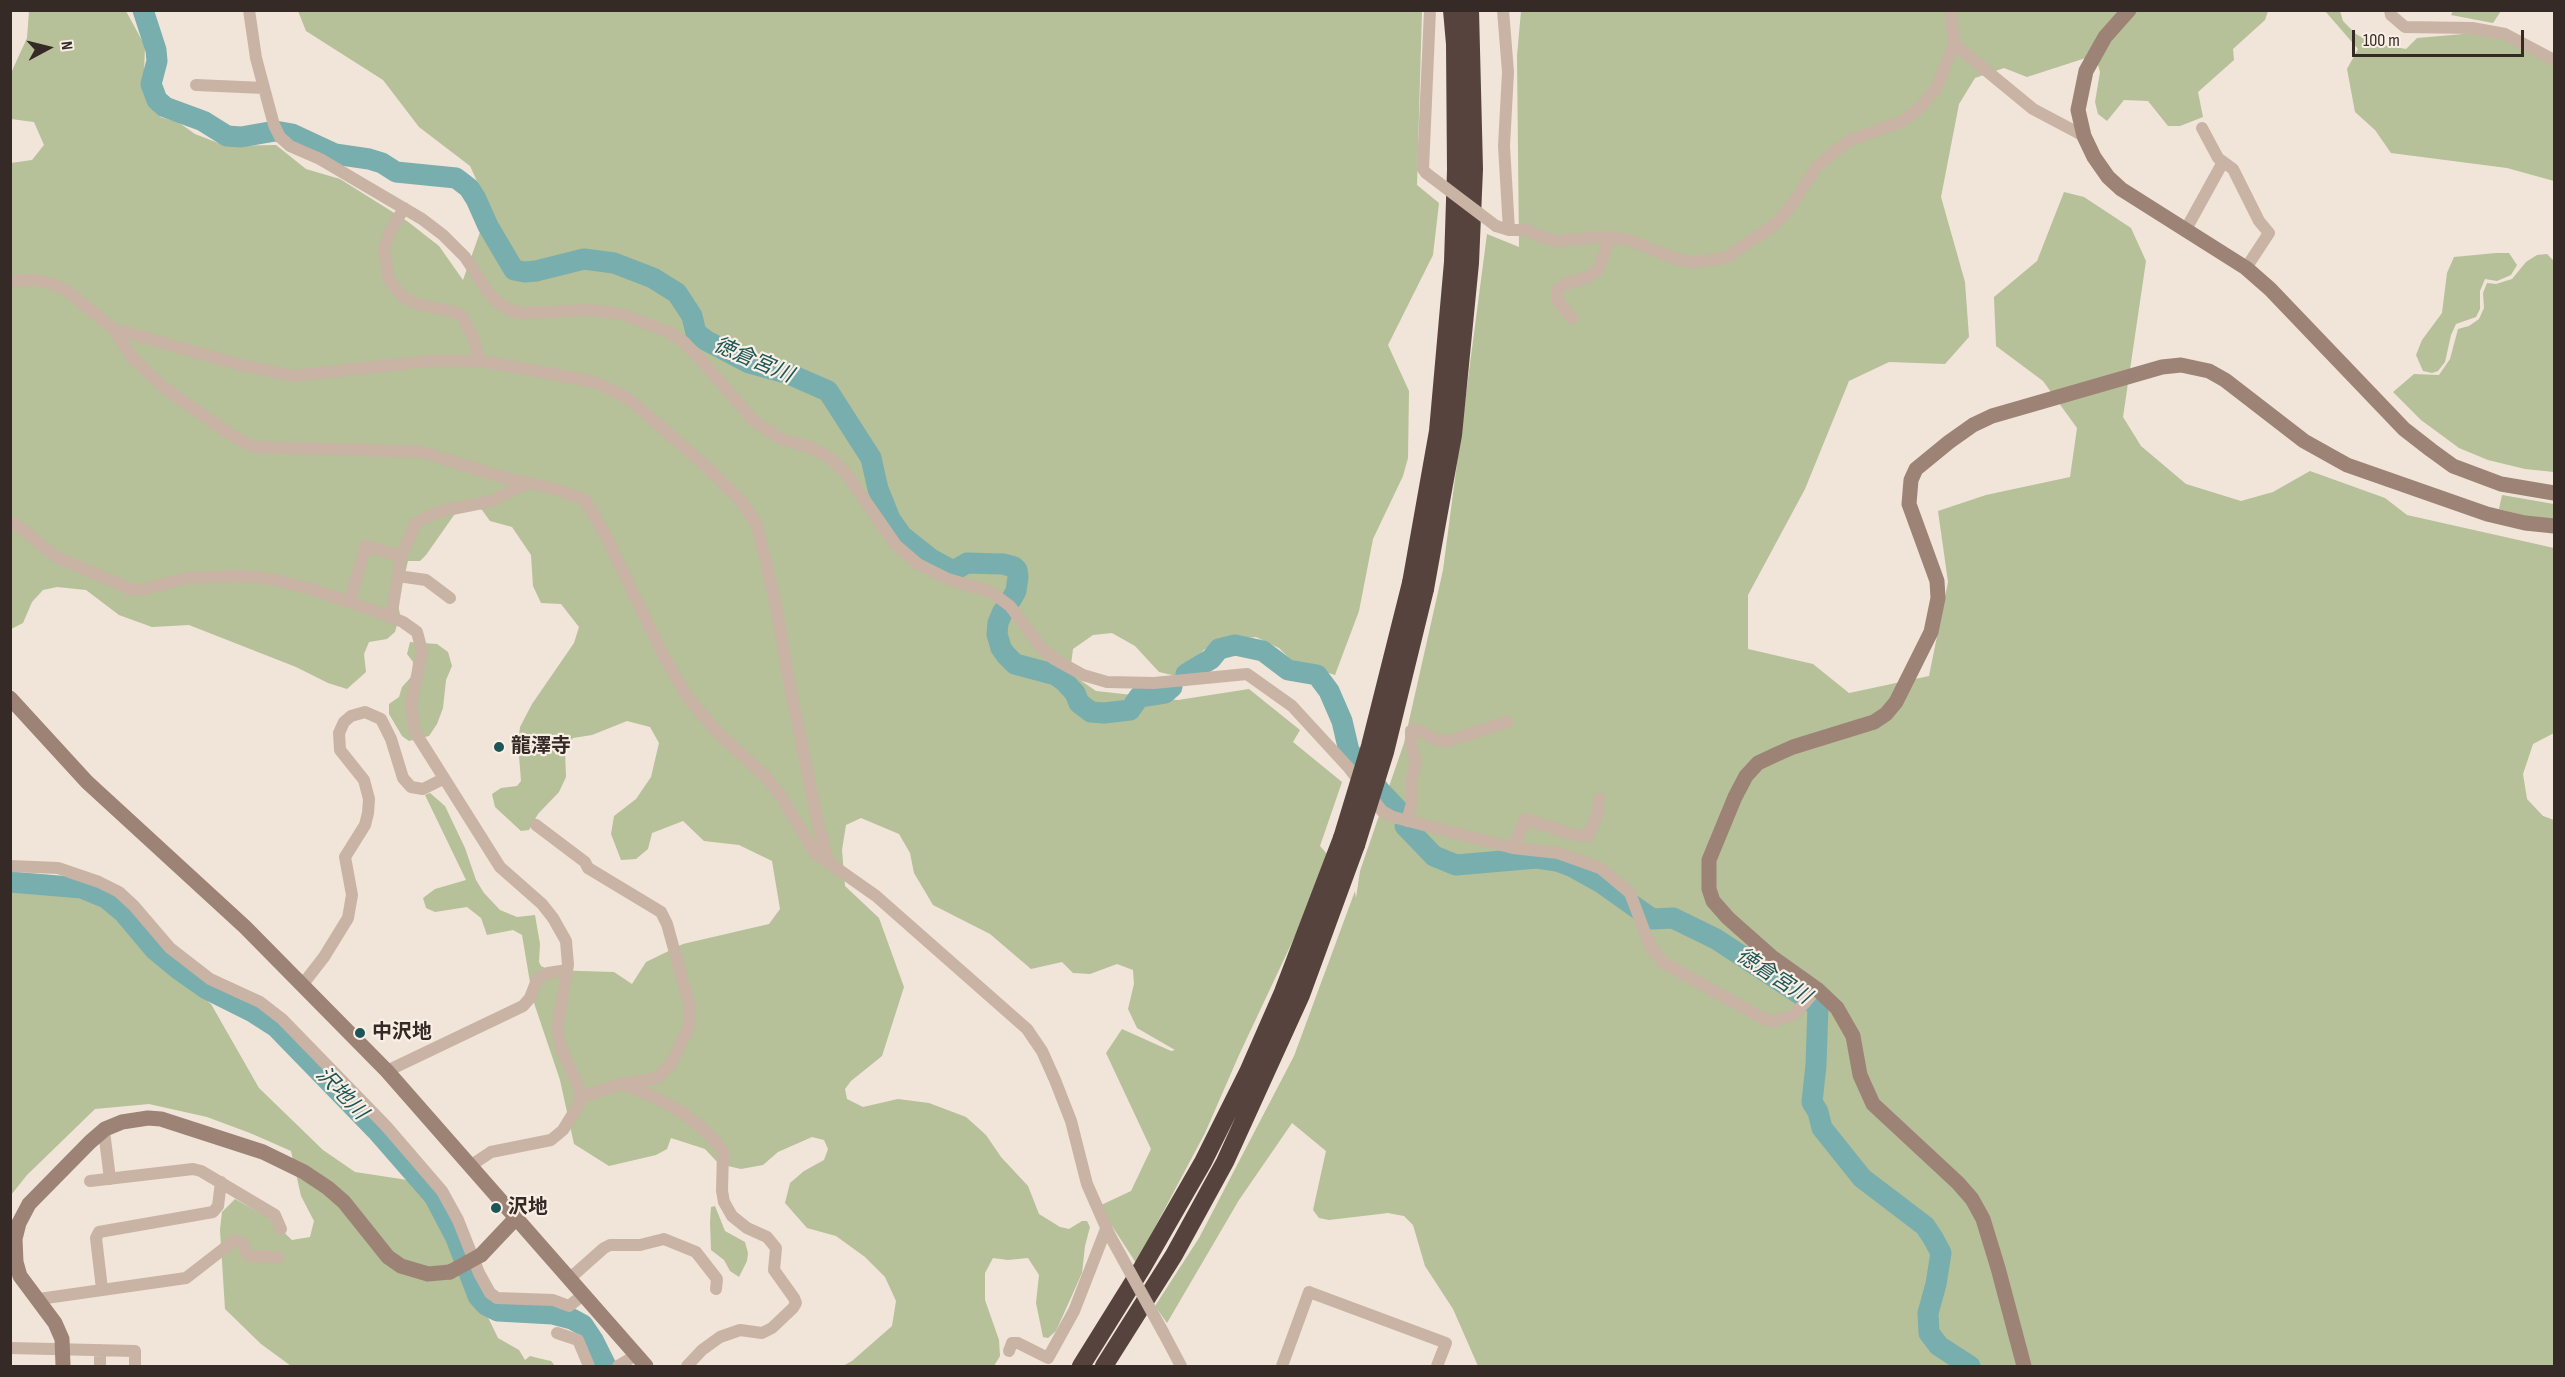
<!DOCTYPE html>
<meta charset="utf-8">
<style>
body{margin:0}
#map{position:relative;width:2565px;height:1377px;overflow:hidden;background:#f1e4d9;font-family:"Sofia Sans Condensed",sans-serif}
canvas{display:block}
.frame{position:absolute;inset:0;border:12px solid #352a26;pointer-events:none}
.north{position:absolute;left:18px;top:18px;width:60px;height:60px;-webkit-text-stroke:4px #f9efe5;paint-order:stroke;rotate:83deg;font-size:16px;font-weight:700;line-height:24px;text-align:center;color:#352a26}
.north::after{content:'';display:block;margin:auto;width:21px;height:27px;background:#352a26;clip-path:polygon(50% 0,100% 100%,50% 72%,0 100%)}
.scale{position:absolute;left:2352px;top:30px;width:172px;height:27px;box-sizing:border-box;border:3px solid #352a26;border-top:0;padding-left:8px;font-size:18px;line-height:21px;white-space:nowrap;color:#352a26;-webkit-text-stroke:4px #f9efe5;paint-order:stroke}
</style>
<div id="map">
<canvas width="2565" height="1377"></canvas>
<div class="frame"></div>
<div class="north">N</div>
<div class="scale">100 m</div>
</div>
<script>
const context = document.querySelector('canvas').getContext('2d');
context.lineJoin = 'round';
function paint(path, color) {
  context.fillStyle = color;
  context.fill(path, 'evenodd');
}
function toPath(rows) {
  const path = new Path2D();
  for (const r of rows) {
    path.moveTo(r[0], r[1]);
    for (let i = 2; i < r.length; i += 2) path.lineTo(r[i], r[i + 1]);
  }
  return path;
}
function stroke(path, color, width, dash) {
  context.strokeStyle = color;
  context.lineWidth = width;
  context.lineCap = dash ? 'butt' : 'round';
  context.setLineDash(dash || []);
  context.stroke(path);
}
function drawText(font, color, halo, rows, align = 'center') {
  context.font = font + ' "Sofia Sans Condensed","Noto Sans JP",sans-serif';
  context.lineWidth = 4.5;
  context.setLineDash([]);
  context.textBaseline = 'middle';
  context.strokeStyle = halo;
  context.fillStyle = color;
  for (const [text, x, y, turn = 0] of rows) {
    context.save();
    context.translate(x, y);
    context.rotate((+turn || 0) * Math.PI / 180);
    context.textAlign = isNaN(turn) ? turn : align;
    if (halo) context.strokeText(text, 0, 0);
    context.fillText(text, 0, 0);
    context.restore();
  }
}
paint(toPath([
 [29,11,126,11,145,46,144,74,146,89,160,117,178,122,195,134,226,146,276,145,306,169,340,179,407,221,439,246,463,280,489,207,470,166,419,127,383,80,306,31,298,11,1422,11,1417,185,1439,203,1433,255,1388,345,1409,391,1408,458,1403,476,1373,539,1359,611,1335,675,1293,662,1279,648,1256,637,1237,639,1205,649,1176,676,1159,672,1135,646,1112,633,1093,635,1073,649,1070,673,1096,691,1178,700,1249,689,1300,730,1293,742,1342,782,1320,846,1327,854,1303,919,1239,1055,1205,1133,1136,1263,1099,1206,1131,1191,1151,1149,1106,1053,1122,1029,1171,1051,1175,1050,1137,1028,1128,1009,1134,984,1133,970,1117,964,1090,974,1073,973,1062,962,1031,969,990,934,933,905,914,873,910,853,899,834,861,818,846,825,842,850,845,886,879,918,904,987,882,1056,851,1081,845,1089,847,1099,863,1107,898,1099,929,1103,966,1117,986,1135,1001,1157,1028,1186,1039,1214,1060,1227,1069,1229,1082,1221,1087,1221,1090,1227,1085,1246,1082,1273,1056,1331,1048,1338,1043,1337,1036,1303,1039,1275,1028,1258,1008,1260,993,1258,985,1273,985,1300,999,1340,1000,1356,994,1366,843,1366,852,1361,892,1326,896,1301,885,1277,865,1257,836,1236,807,1228,785,1203,790,1183,804,1171,824,1160,828,1149,824,1140,812,1137,778,1152,763,1165,741,1169,719,1164,705,1149,671,1138,667,1149,656,1155,609,1166,574,1144,560,1080,533,1000,522,935,513,930,487,935,481,918,467,907,435,912,426,908,423,898,435,889,466,880,425,795,430,793,445,806,465,848,476,880,484,893,500,910,517,917,535,915,540,944,539,962,541,966,550,970,614,972,632,984,646,962,683,944,769,924,780,909,772,861,739,845,704,841,683,821,652,833,648,849,636,859,621,860,611,834,614,816,636,799,651,777,659,743,650,727,627,721,592,735,573,738,565,750,566,777,559,792,538,814,529,830,521,831,495,807,492,794,501,788,517,786,521,781,518,743,520,727,532,704,574,643,579,627,561,604,541,603,533,586,531,555,512,527,490,521,482,510,469,504,459,508,426,555,420,561,408,561,404,578,394,587,400,614,395,632,387,639,369,642,364,654,366,672,347,689,328,683,296,667,189,625,152,627,119,615,86,590,57,587,43,590,32,602,23,623,11,629,11,163,32,160,44,145,34,122,11,119,11,73,27,38],
 [1521,11,2268,11,2265,20,2233,49,2234,60,2198,92,2203,117,2180,126,2168,126,2148,101,2124,100,2107,121,2098,114,2095,102,2100,72,2095,55,2027,77,2004,68,1975,78,1959,104,1941,197,1965,282,1969,337,1945,364,1889,362,1849,381,1805,489,1748,595,1748,649,1813,664,1849,693,1929,676,1948,582,1938,511,1986,495,2070,477,2077,428,2043,381,1996,346,1994,297,2037,261,2064,192,2084,197,2131,228,2146,261,2123,417,2141,446,2186,484,2241,501,2273,492,2310,471,2385,498,2407,515,2554,548,2554,733,2533,744,2523,774,2527,799,2543,816,2554,820,2554,1366,1478,1366,1453,1309,1425,1266,1413,1225,1404,1216,1388,1213,1329,1220,1319,1218,1313,1210,1326,1151,1292,1123,1239,1200,1167,1323,1155,1306,1199,1238,1294,1056,1355,891,1356,898,1360,871,1404,743,1443,570,1487,234,1519,247,1517,56],
 [2325,11,2340,11,2343,21,2356,34,2372,43,2406,49,2417,38,2475,33,2509,40,2554,66,2554,181,2507,168,2391,153,2375,130,2355,112,2347,69,2358,49],
 [2453,11,2453,10,2501,11,2493,23,2451,15],
 [2496,253,2509,253,2517,265,2511,275,2497,281,2485,279,2480,291,2480,309,2476,317,2456,324,2451,335,2445,362,2438,371,2432,373,2423,371,2416,355,2422,340,2442,313,2447,273,2454,257],
 [2547,254,2554,261,2554,472,2525,469,2488,460,2459,448,2421,420,2393,392,2414,374,2439,375,2450,359,2458,329,2469,326,2479,319,2484,308,2483,293,2487,283,2496,284,2512,279,2526,262,2537,255],
 [2502,495,2554,504,2554,520,2541,520,2499,509],
 [410,642,437,644,448,652,452,666,446,680,443,708,437,724,429,736,409,741,402,736,389,714,389,704,399,697,402,687,412,676,413,662,407,654],
 [11,890,77,891,86,897,109,901,155,955,211,1004,259,1088,323,1150,355,1172,414,1181,452,1243,498,1338,519,1350,525,1360,530,1356,542,1359,551,1361,555,1366,291,1366,261,1344,225,1309,220,1230,222,1212,235,1199,268,1217,292,1240,310,1237,314,1221,301,1196,291,1151,250,1133,207,1117,149,1104,95,1109,27,1175,11,1195],
 [715,1206,725,1231,745,1242,748,1253,747,1261,739,1277,730,1271,724,1260,711,1250,710,1222,711,1207]
]), '#b6c099');
stroke(toPath([
 [143,10,156,50,157,61,151,84,157,100,165,107,203,121,227,136,241,137,275,131,292,134,335,154,369,159,382,163,396,172,456,178,469,188,476,199,488,226,514,270,525,272,536,271,584,259,614,263,653,278,677,293,692,316,696,333,707,341,749,363,789,374,828,391,871,458,878,489,890,519,902,536,931,559,953,571,967,563,1003,564,1014,567,1017,570,1018,577,1016,591,1011,600],
 [1003,611,998,623,997,634,1001,648,1006,655,1015,664,1056,675,1064,681,1075,693,1079,703,1091,712,1104,713,1130,710,1139,697,1165,693,1172,687],
 [1186,674,1211,659,1219,649,1235,645,1263,651,1288,670,1317,675,1329,691,1342,721,1349,751,1380,791,1399,811],
 [1405,826,1434,856,1456,865,1537,858,1557,861,1573,867,1600,882,1648,916,1653,919,1673,918,1716,939,1818,1006,1816,1065,1812,1102,1818,1112,1822,1128,1862,1178,1925,1226,1933,1238,1941,1253,1936,1284,1928,1313,1929,1333,1939,1346,1970,1366],
 [10,882,82,888,106,898,124,913,155,950,178,969,205,988,251,1011,276,1027,379,1133,434,1196,456,1238,478,1296,486,1305,498,1311,553,1314,572,1319,583,1325,593,1340,606,1366]
]), '#78aead', 21);
stroke(toPath([
 [249,10,256,58,274,125,280,137,290,146,320,159,422,219,443,235,465,257,488,292,497,302,512,311,524,313,591,310,621,314,669,332,684,342,702,361,754,421,781,439,810,447,830,458,846,473,896,545,918,564,948,579,991,592,1010,606,1040,646,1054,659,1083,675,1107,682,1154,683,1247,674,1292,706,1349,768,1382,811,1393,817,1513,848,1558,853,1600,868,1630,893,1650,946,1662,962,1764,1019,1774,1021,1794,1015,1817,989],
 [1503,10,1508,72,1504,146,1509,230],
 [2390,10,2391,15,2405,27,2472,28,2505,34,2554,60],
 [1954,44,2033,109,2084,136],
 [196,85,264,88],
 [2202,128,2218,158,2233,169,2259,221,2269,233,2246,268],
 [1426,173,1423,169,1430,10],
 [404,208,390,232,384,249,389,280,403,297,417,304,455,312,462,316,475,341,478,361],
 [1496,226,1509,230,1528,230,1538,236,1556,241,1605,237,1629,240,1676,259,1693,262,1726,258,1774,225,1789,209,1816,168,1834,152,1850,140,1901,122,1921,107,1937,87,1954,44,1951,10],
 [2185,231,2223,162],
 [10,281,35,280,53,284,67,291,114,329,131,356,163,387,231,435,254,447,422,452,502,477,555,489,585,500,606,536,661,651,688,698,717,732,766,777,781,796,815,853,876,896,1027,1029,1042,1051,1055,1080,1071,1121,1087,1184,1109,1234],
 [1572,318,1557,300,1557,290,1563,285,1588,277,1598,270,1610,237],
 [114,329,241,365,293,376,429,361,482,361,595,382,629,399,710,470,742,502,757,525,776,606,787,671,819,828,829,863],
 [10,522,21,528,56,557,133,590,145,589,187,578,241,576,271,579,311,589,381,613,403,622,417,632,422,651,411,705,415,732,500,867,542,904,553,918,566,941,568,965,567,970,548,973,537,980,530,998,523,1006,387,1071],
 [401,556,416,523,437,512,492,501,527,483],
 [398,576,426,580,450,598],
 [349,602,366,546,401,556,391,618],
 [1407,821,1412,803,1412,779,1416,761,1411,745,1411,731,1418,730,1437,740,1448,741,1507,722],
 [536,825,585,862,588,868,661,912,667,924,690,1007,690,1024,671,1064,657,1078,623,1084],
 [1513,848,1525,819,1574,835,1588,836,1598,813,1599,799],
 [10,866,58,868,99,882,119,892,134,906,170,948,210,979,260,1002,282,1019,386,1126,442,1191,458,1220,479,1273,490,1293,497,1298,553,1300,569,1306,583,1295],
 [303,984,324,957,348,918,352,895,345,857,365,825,368,813,369,799,364,780,340,750,339,733,344,722,351,716,365,712,381,719,391,739,403,778,411,787,423,789,443,779],
 [581,1097,622,1084,656,1098,680,1111,702,1128,718,1144,723,1152,722,1191,724,1202,732,1216,747,1228,767,1237,776,1248,774,1270,794,1298,796,1303,793,1308,772,1328,762,1333,740,1330,720,1337,702,1350,687,1366],
 [104,1131,110,1179],
 [470,1166,491,1152,551,1140,563,1130,579,1104,580,1090,561,1048,557,1029,567,970],
 [90,1181,193,1169,201,1171,275,1215,281,1229],
 [569,1279,604,1248,610,1245,640,1245,664,1239,696,1252,717,1279,716,1289],
 [102,1289,96,1238,99,1232,213,1212,218,1206,221,1182],
 [39,1299,186,1278,235,1240,242,1243,247,1254,250,1256,278,1257],
 [1163,1332,1181,1366],
 [557,1333,578,1340,589,1366],
 [10,1348,135,1351,135,1366],
 [1009,1351,1012,1343,1018,1343,1048,1358,1074,1311,1106,1229],
 [100,1366,100,1350],
 [618,1366,636,1355],
 [1282,1366,1309,1292,1446,1343,1437,1366]
]), '#c9b3a5', 12);
stroke(toPath([
 [2129,10,2105,37,2086,71,2078,110,2084,136,2094,157,2108,177,2121,189,2246,268,2270,289,2404,429,2431,450,2453,466,2501,484,2554,493],
 [10,698,87,782,245,927,387,1071,646,1366],
 [481,1255,516,1218],
 [63,1366,62,1339,55,1323,20,1276,16,1262,15,1239,19,1223,29,1204,90,1142,105,1129,122,1122,148,1118,161,1119,263,1152,304,1172,328,1188,344,1202,388,1257,401,1266,428,1274,450,1272],
 [2024,1366,1998,1268,1983,1219,1972,1199,1958,1183,1873,1104,1860,1075,1853,1036,1837,1008,1817,989,1772,957,1728,918,1713,901,1709,889,1709,860,1735,797,1746,776,1758,763,1775,755,1793,747,1874,722,1886,714,1896,702,1931,632,1938,598,1937,581,1909,504,1911,480,1916,469,1949,442,1973,425,1992,416,2162,367,2181,365,2209,371,2225,380,2304,441,2347,465,2487,514,2525,523,2554,526]
]), '#9d8276', 15);
stroke(toPath([
 [1411,583,1438,431,1453,262,1456,170,1455,44,1452,10],
 [1425,589,1453,435,1470,263,1474,169,1470,10],
 [1081,1366,1142,1268,1203,1162,1248,1072,1283,992,1342,838],
 [1104,1366,1174,1255,1225,1162,1301,995,1356,845]
]), '#56433d', 18);
stroke(toPath([
 [1426,173,1496,226],
 [1109,1234,1163,1332]
]), '#c9b3a5', 12);
stroke(toPath([
 [450,1272,481,1255]
]), '#9d8276', 15);
stroke(toPath([
 [1342,838,1370,746,1411,583],
 [1356,845,1385,752,1425,589]
]), '#56433d', 18);
for (const [x, y, r, color] of [
 [499,747,6,"#1c5656"],
 [360,1033,6,"#1c5656"],
 [496,1208,6,"#1c5656"]
]) {
  const dot = new Path2D();
  dot.arc(x, y, r, 0, 2 * Math.PI);
  context.fillStyle = color;
  context.fill(dot);
  stroke(dot, '#f9efe5', 2);
}
drawText('bold 20px', '#352a26', '#f9efe5', [
 ["龍澤寺",511,747],
 ["中沢地",372,1033],
 ["沢地",508,1208]
], 'left');
drawText('italic 21px', '#1c5656', '#f9efe5', [
 ["徳倉宮川",753,361,23],
 ["徳倉宮川",1773,977,33],
 ["沢地川",341,1094,46]
]);
</script>
